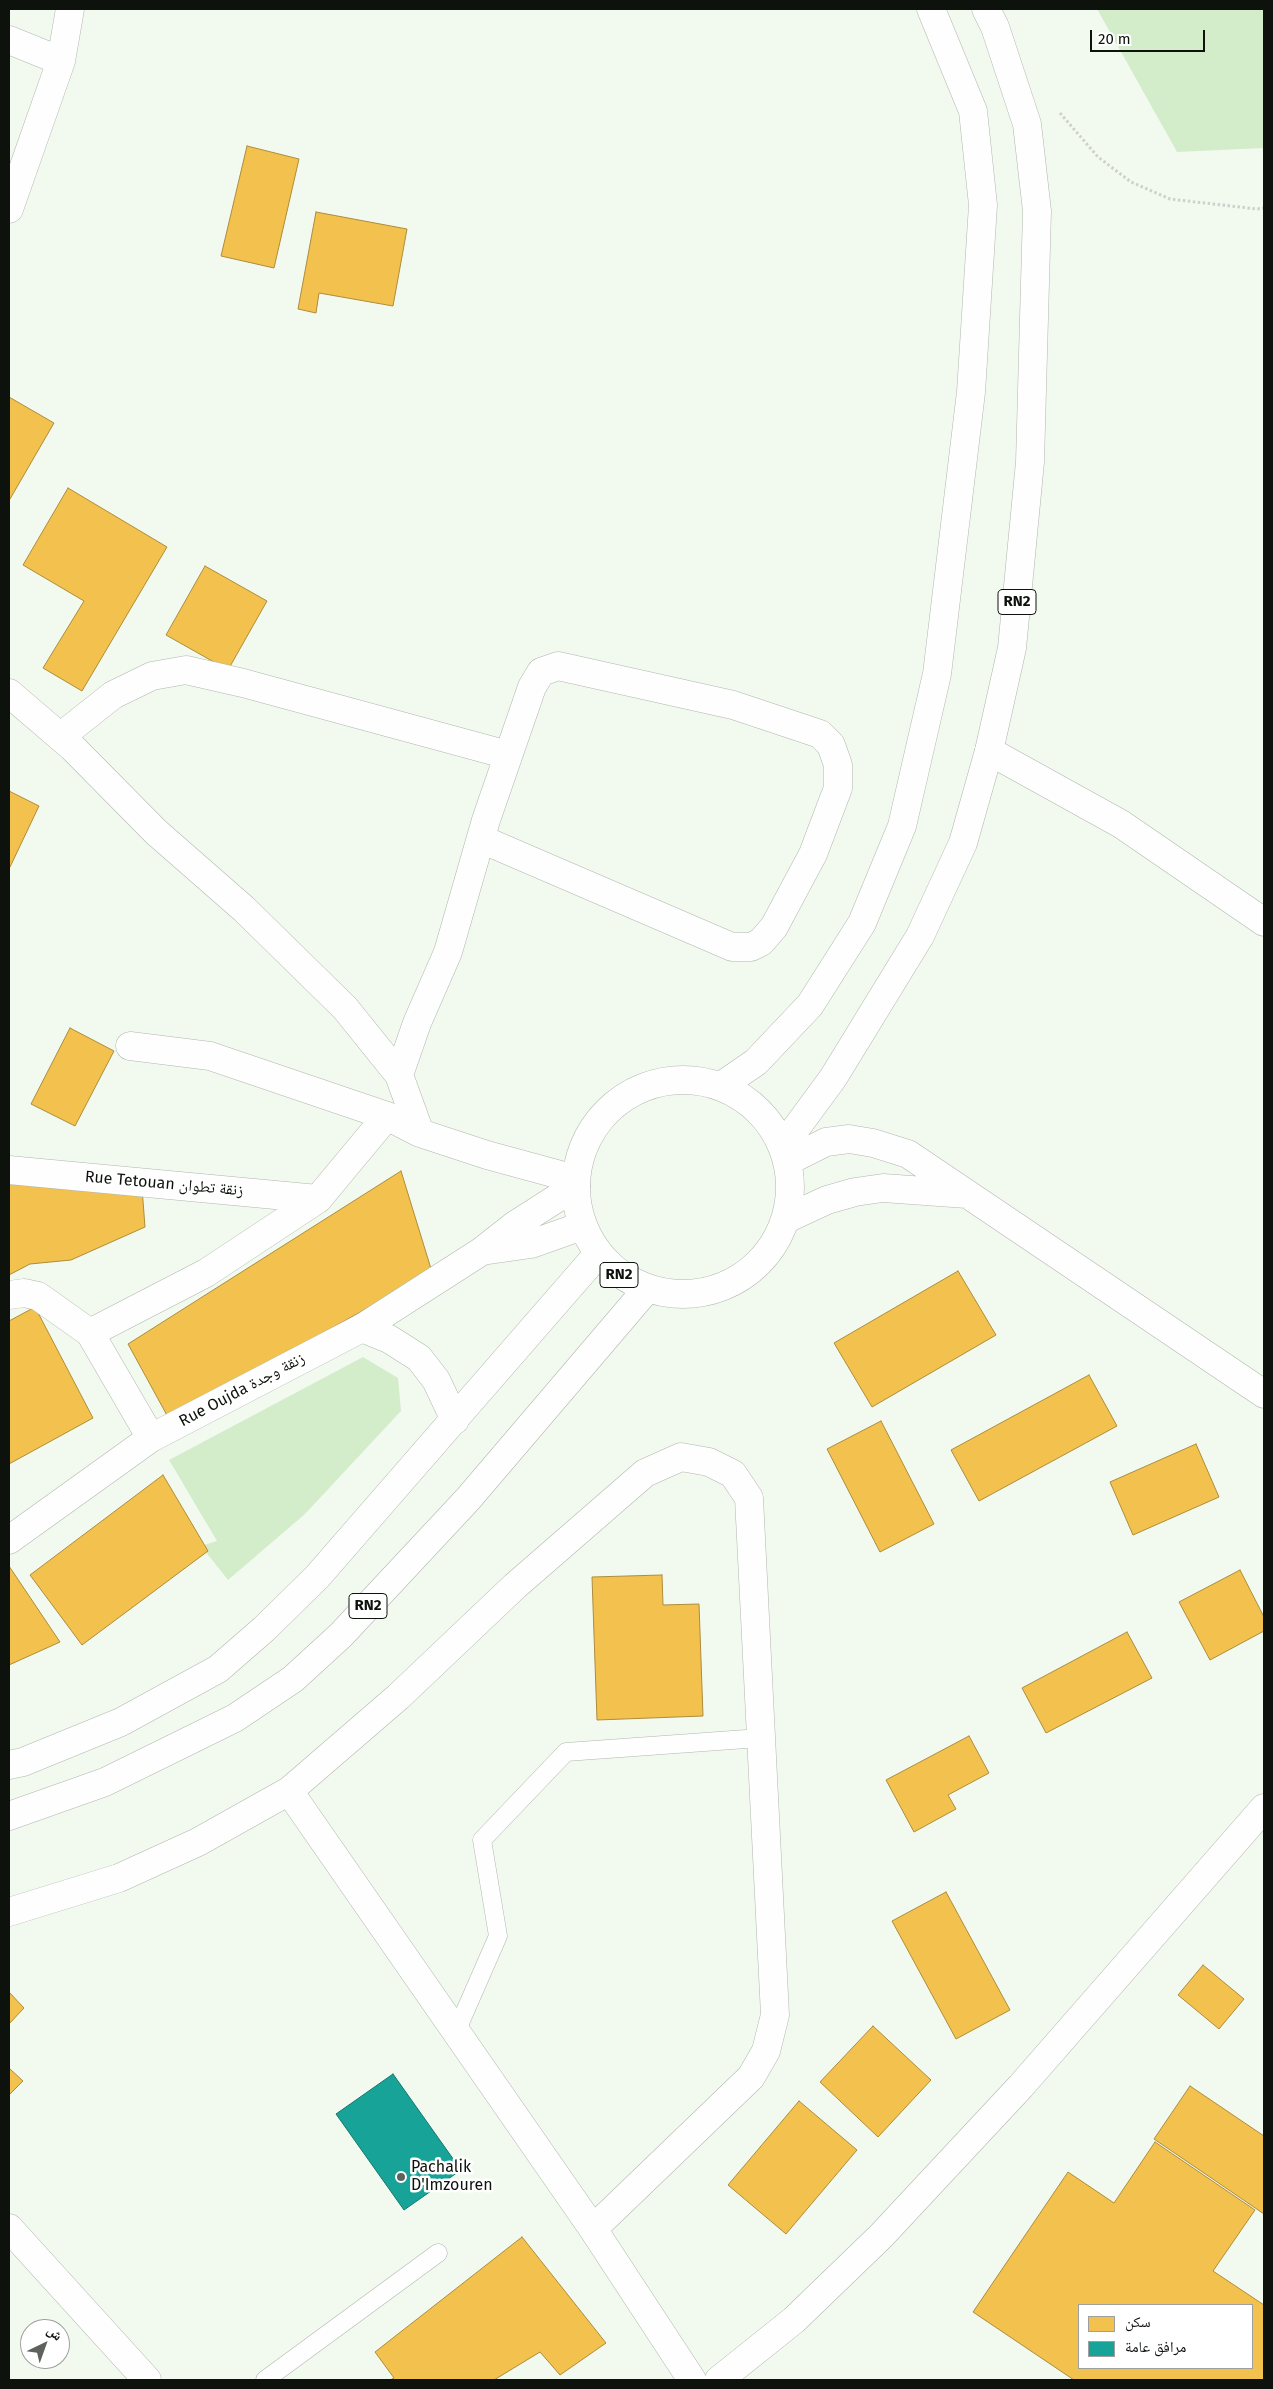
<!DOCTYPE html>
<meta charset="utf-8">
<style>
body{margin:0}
#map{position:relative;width:1273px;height:2389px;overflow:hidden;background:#f2faf0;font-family:"Fira Sans","Noto Naskh Arabic",sans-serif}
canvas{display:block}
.frame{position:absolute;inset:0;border:10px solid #0d120c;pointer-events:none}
.legend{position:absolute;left:1078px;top:2304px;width:175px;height:65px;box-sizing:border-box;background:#fff;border:1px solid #9ea09e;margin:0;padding:6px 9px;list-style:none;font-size:15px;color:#0d120c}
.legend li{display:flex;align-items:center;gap:10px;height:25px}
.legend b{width:25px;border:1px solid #9ea09e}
.north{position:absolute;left:20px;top:2319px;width:50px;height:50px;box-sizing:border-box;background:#fff;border:1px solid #9ea09e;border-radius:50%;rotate:42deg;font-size:14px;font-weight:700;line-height:20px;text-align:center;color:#0d120c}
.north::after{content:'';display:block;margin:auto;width:18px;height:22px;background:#5d635c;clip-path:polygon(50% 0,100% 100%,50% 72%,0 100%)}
.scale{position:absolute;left:1090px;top:30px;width:115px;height:22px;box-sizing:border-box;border:2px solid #0d120c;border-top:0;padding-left:6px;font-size:15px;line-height:18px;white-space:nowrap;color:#0d120c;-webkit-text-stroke:4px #fff;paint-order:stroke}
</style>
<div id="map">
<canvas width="1273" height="2389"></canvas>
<div class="frame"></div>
<ul class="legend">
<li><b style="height:14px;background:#f2c14e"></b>سكن</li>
<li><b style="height:14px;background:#17a398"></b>مرافق عامة</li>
</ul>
<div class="north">ش</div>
<div class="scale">20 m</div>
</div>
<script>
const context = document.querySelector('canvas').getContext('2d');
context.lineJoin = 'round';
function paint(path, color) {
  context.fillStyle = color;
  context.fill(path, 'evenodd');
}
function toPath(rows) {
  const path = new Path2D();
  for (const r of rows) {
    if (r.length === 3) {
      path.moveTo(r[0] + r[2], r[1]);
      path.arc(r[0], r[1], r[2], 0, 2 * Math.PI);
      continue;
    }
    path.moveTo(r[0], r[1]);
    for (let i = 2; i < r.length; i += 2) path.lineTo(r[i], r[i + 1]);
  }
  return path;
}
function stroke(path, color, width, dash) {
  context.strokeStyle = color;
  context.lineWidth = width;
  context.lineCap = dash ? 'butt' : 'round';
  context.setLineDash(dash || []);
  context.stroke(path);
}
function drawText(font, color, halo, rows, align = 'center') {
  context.font = font + ' "Fira Sans","Noto Naskh Arabic",sans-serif';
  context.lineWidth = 5;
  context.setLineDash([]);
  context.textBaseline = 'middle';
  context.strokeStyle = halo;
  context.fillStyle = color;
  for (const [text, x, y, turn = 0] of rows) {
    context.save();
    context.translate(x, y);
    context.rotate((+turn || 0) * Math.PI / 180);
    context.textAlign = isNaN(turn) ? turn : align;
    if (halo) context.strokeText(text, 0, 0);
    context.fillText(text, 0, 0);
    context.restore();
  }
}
paint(toPath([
 [1097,9,1264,9,1264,148,1177,152],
 [363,1357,398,1378,401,1411,305,1514,228,1580,201,1546,217,1541,169,1460]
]), '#d3edcb');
const homes = toPath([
 [247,146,299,159,274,268,221,256,247,146],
 [316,212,407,229,393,306,319,293,316,313,298,309,316,212],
 [9,397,54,423,10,499,9,499,9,397],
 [68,488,167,547,82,691,43,668,84,601,23,565,68,488],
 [205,566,267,601,228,670,166,635,205,566],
 [9,791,39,806,10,867,9,866,9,791],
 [70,1028,114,1051,75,1126,31,1104,70,1028],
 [401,1171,432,1272,169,1419,128,1344,401,1171],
 [9,1183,142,1188,145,1227,71,1260,30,1264,9,1275,9,1183],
 [958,1271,996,1335,872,1407,834,1343,958,1271],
 [35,1307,93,1418,9,1464,9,1321,35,1307],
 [1089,1375,1117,1426,979,1501,951,1450,1089,1375],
 [881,1421,934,1524,880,1552,827,1449,881,1421],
 [1196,1444,1219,1497,1133,1535,1110,1482,1196,1444],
 [163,1475,208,1551,82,1645,30,1575,163,1475],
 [9,1566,60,1642,9,1665,9,1566],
 [1240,1570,1264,1617,1264,1631,1210,1660,1179,1602,1240,1570],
 [662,1575,663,1605,699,1604,703,1716,597,1720,592,1577,662,1575],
 [1127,1632,1152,1678,1046,1733,1022,1688,1127,1632],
 [969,1736,989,1773,948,1795,956,1809,914,1832,886,1780,969,1736],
 [946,1892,1010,2010,956,2039,892,1921,946,1892],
 [1203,1965,1244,1999,1219,2029,1178,1995,1203,1965],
 [9,1992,24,2008,9,2024,9,1992],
 [873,2026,931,2080,878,2137,820,2082,873,2026],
 [9,2068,23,2081,9,2095,9,2068],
 [1190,2086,1264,2136,1264,2214,1154,2139,1190,2086],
 [799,2101,857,2150,786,2234,728,2185,799,2101],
 [1155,2142,1255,2210,1213,2271,1264,2305,1264,2380,1074,2380,973,2312,1068,2172,1114,2203,1155,2142],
 [1079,2305,1252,2305,1252,2368,1079,2368,1079,2305],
 [522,2237,606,2343,560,2375,540,2352,494,2380,390,2380,394,2378,375,2352,522,2237]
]);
paint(homes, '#f2c14e');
stroke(homes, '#ad8c3a', 1);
const public = toPath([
 [393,2074,461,2170,404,2210,336,2114,393,2074]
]);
paint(public, '#17a398');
stroke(public, '#14786e', 1);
const lane = toPath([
 [456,2032,498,1936,482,1840,566,1752,760,1738],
 [265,2380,438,2253]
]);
const street = toPath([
 [9,40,61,61],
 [9,209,61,61,70,9],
 [9,693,72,747,156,832,244,909,345,1008,399,1075,420,1133],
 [60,737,113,695,152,676,186,670,243,683,508,755],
 [989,751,1121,824,1264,922],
 [130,1046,210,1056,387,1116,420,1133,487,1155,575,1179],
 [399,1075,417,1023,448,952,486,820,532,687,541,672,558,666,733,705,820,734,831,745,838,765,838,788,813,854,774,927,761,942,751,947,732,947,481,839],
 [9,1170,318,1199],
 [9,1295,24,1293,38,1296,90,1333,151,1438],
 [90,1333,206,1273,318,1199,387,1116],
 [289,1791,593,2229,692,2380],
 [9,1912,119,1878,198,1842,289,1791,398,1697,515,1586,645,1473,681,1457,709,1462,733,1474,749,1498,775,2015,766,2051,751,2077,593,2229],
 [9,2228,147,2380],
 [719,2380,794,2320,881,2236,1021,2086,1264,1808]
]);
const secondary = toPath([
 [788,1161,826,1142,849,1139,873,1143,908,1154,1264,1394],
 [786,1219,827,1200,855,1192,883,1188,967,1194],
 [482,1251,531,1244,582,1226],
 [9,1540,151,1438,362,1328,482,1251,515,1225,576,1186]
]);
const highway = toPath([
 [683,1187,107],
 [721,1086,756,1062,810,1005,862,923,902,826,937,674,971,392,983,205,973,111,931,9],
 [783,1146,833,1078,920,936,963,843,989,751,1012,648,1030,462,1037,211,1027,124,995,27,986,9],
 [362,1328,389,1339,419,1358,436,1380,455,1420],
 [9,1765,23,1762,121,1722,218,1669,264,1629,317,1577,598,1254],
 [9,1816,105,1782,235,1718,293,1679,341,1635,468,1499,647,1289]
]);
stroke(lane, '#b1b6af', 19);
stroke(street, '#b1b6af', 29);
stroke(secondary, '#b1b6af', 29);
stroke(highway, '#b1b6af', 29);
stroke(toPath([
 [1060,113,1098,157,1131,182,1170,199,1257,209,1264,208]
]), '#ced0ce', 3, [2.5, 2.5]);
stroke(lane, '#fdfefd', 18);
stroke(street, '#fdfefd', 28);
stroke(secondary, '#fdfefd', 28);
stroke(highway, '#fdfefd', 28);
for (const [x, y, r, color] of [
 [401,2177,5,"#5d635c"]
]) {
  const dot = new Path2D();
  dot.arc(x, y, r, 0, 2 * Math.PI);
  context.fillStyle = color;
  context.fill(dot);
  stroke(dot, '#fff', 2);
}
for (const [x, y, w] of [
 [1017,602,38],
 [619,1275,38],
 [368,1606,38]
]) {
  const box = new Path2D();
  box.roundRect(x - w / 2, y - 12.5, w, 25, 4);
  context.fillStyle = '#fff';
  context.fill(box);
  stroke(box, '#0d120c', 1);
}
drawText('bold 15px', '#0d120c', null, [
 ["RN2",1017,602],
 ["RN2",619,1275],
 ["RN2",368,1606]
]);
drawText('16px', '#0d120c', '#fff', [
 ["Rue Tetouan زنقة تطوان",164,1184,5],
 ["Rue Oujda زنقة وجدة",242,1390,-28]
]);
drawText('16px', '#0d120c', '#fff', [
 ["Pachalik",411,2168],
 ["D'Imzouren",411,2186]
], 'left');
</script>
